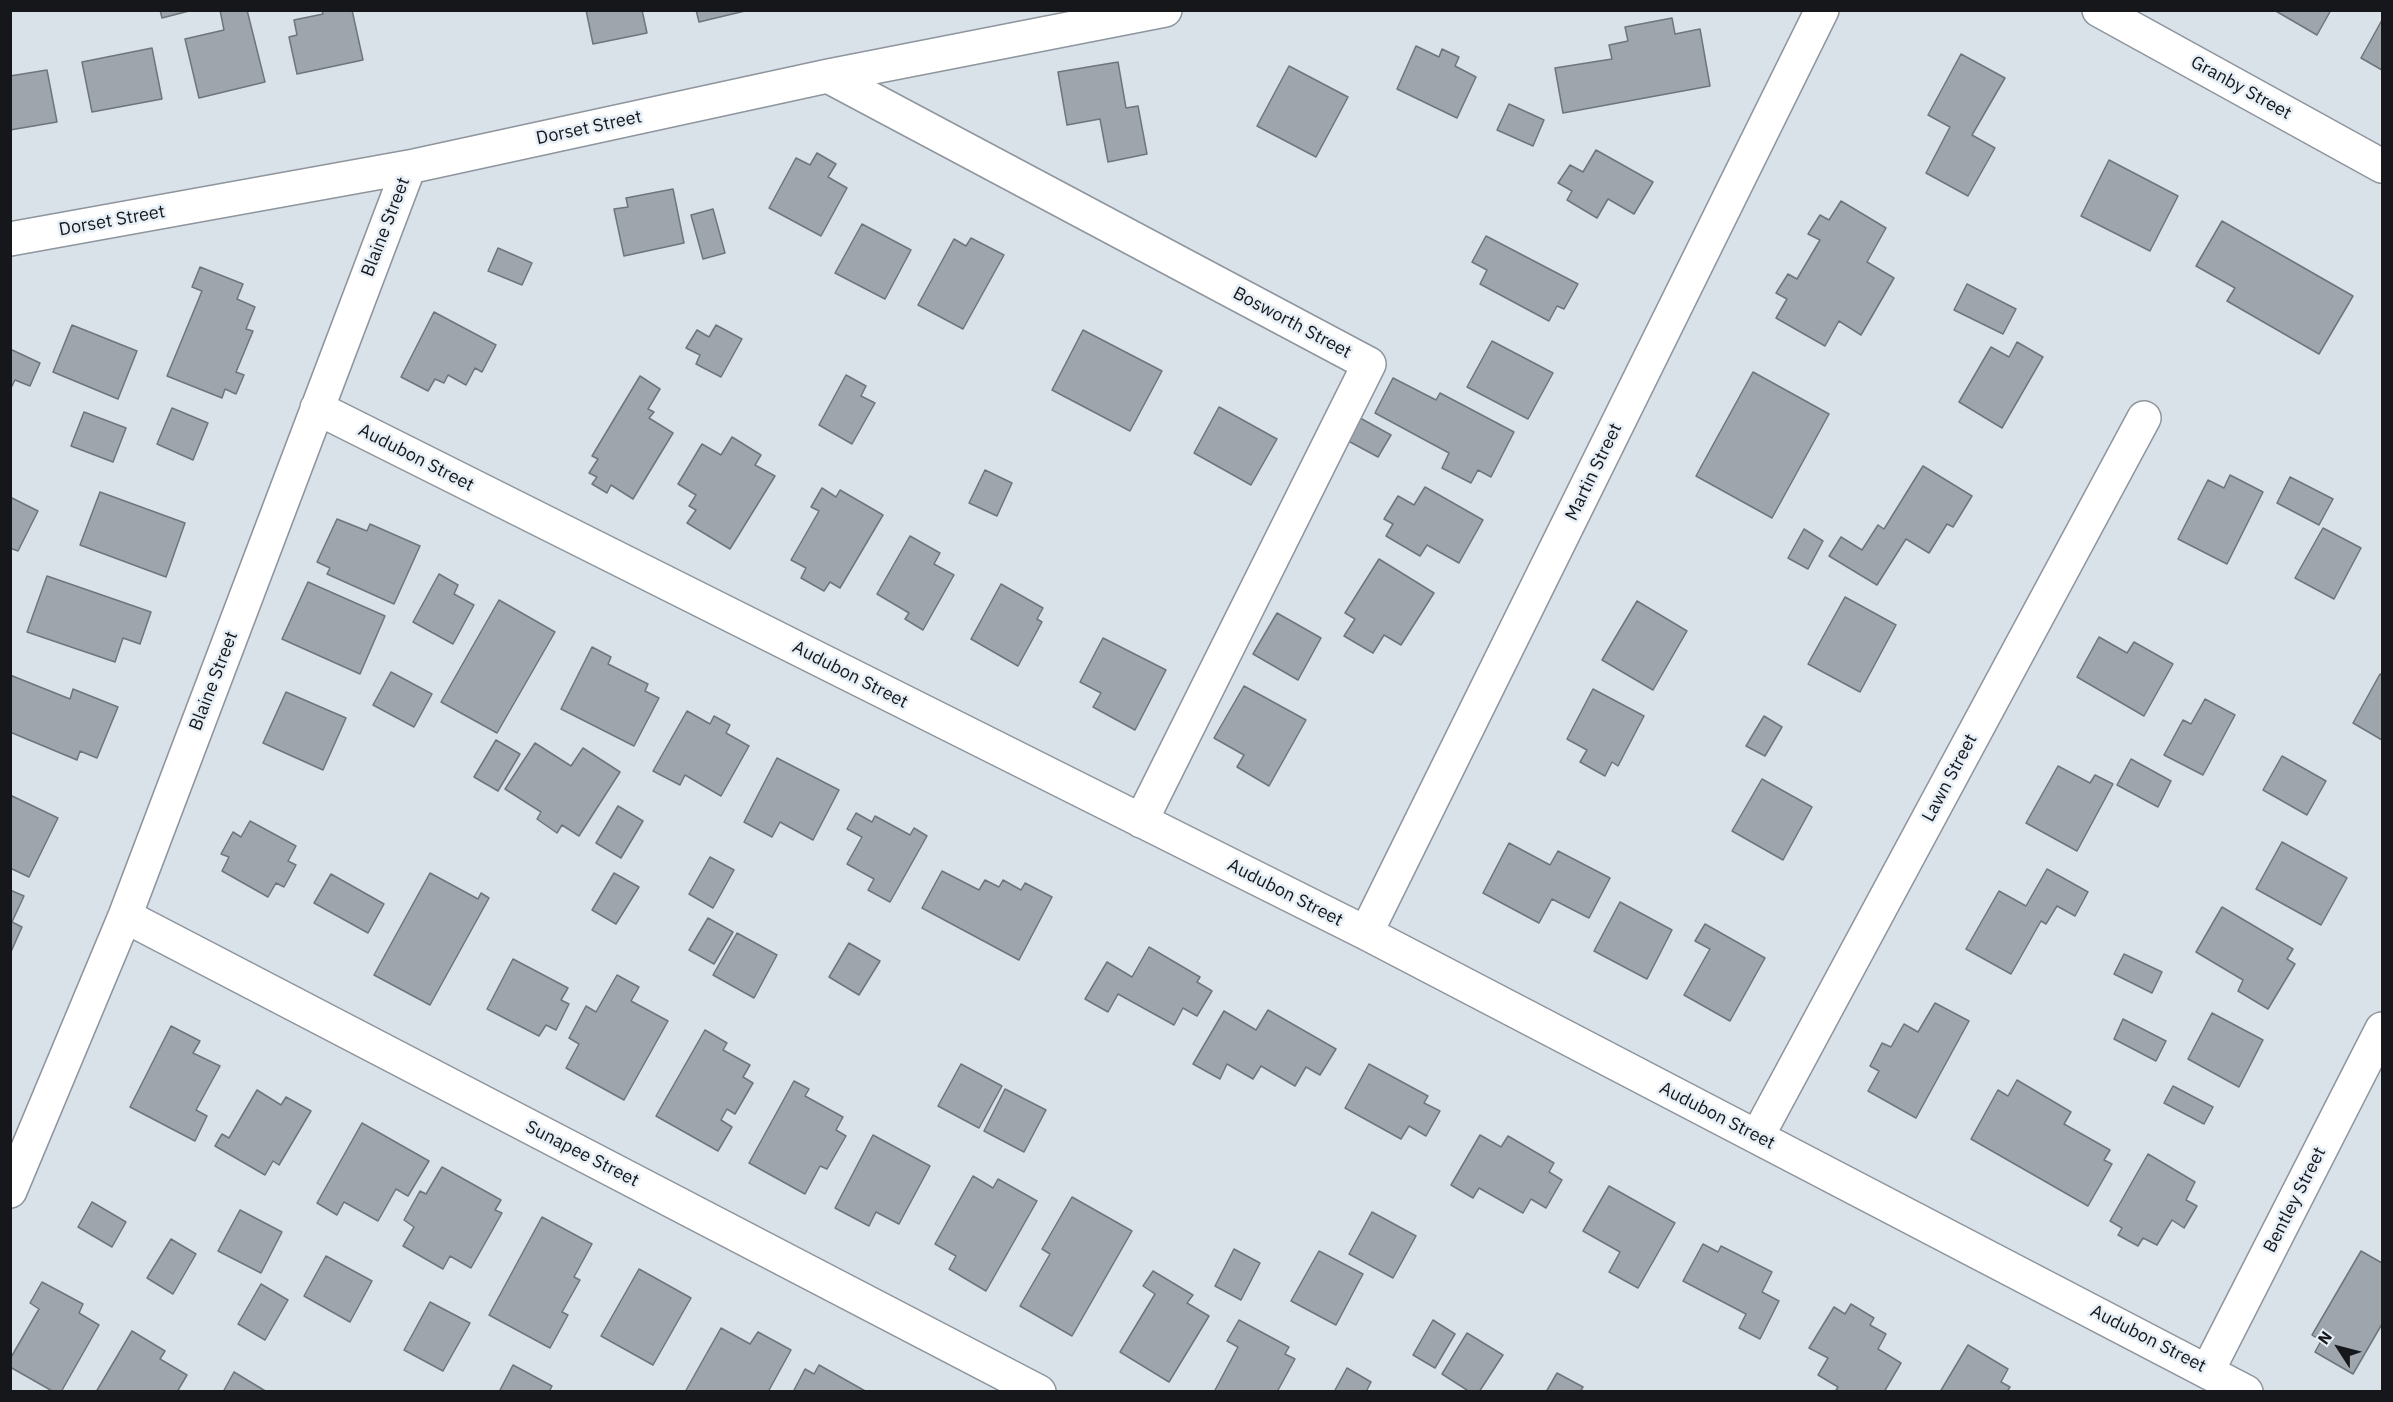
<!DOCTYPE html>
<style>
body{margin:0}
#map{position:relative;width:2393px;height:1402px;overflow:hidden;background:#d9e1e9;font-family:"IBM Plex Sans",sans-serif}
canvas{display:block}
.frame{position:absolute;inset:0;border:12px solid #15171a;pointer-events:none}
.north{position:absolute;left:2309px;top:1318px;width:60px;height:60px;-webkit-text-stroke:4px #e6eef6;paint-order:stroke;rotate:306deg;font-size:16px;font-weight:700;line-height:24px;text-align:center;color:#15171a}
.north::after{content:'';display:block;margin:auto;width:21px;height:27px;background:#15171a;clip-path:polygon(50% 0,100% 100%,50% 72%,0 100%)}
</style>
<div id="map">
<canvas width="2393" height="1402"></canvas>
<div class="frame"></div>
<div class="north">N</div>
</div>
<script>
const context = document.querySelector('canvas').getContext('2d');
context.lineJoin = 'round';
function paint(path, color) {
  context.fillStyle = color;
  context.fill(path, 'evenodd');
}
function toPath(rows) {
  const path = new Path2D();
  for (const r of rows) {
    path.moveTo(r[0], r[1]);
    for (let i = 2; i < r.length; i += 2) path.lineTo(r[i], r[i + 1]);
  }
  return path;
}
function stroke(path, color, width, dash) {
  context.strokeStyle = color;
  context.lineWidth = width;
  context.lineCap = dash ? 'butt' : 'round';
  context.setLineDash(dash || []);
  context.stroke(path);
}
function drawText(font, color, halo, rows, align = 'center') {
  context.font = font + ' "IBM Plex Sans",sans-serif';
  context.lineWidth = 5;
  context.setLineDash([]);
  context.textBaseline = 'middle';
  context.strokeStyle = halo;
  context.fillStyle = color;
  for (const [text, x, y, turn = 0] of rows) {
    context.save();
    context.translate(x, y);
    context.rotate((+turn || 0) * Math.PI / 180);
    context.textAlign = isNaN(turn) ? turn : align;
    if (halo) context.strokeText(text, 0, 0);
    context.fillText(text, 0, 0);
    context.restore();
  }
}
const building = toPath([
 [160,10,189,10,189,11,162,18,160,10],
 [220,10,247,10,265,82,199,98,185,39,224,30,220,10],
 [322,10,352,10,363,60,297,74,289,37,297,35,294,20,323,14,322,10],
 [586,10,642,10,647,33,593,44,586,10],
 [696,10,744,10,745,11,699,22,696,10],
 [2274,10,2331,10,2317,35,2274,10],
 [1672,18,1675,34,1700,29,1710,86,1563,113,1555,68,1612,59,1609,45,1628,41,1625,27,1672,18],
 [2382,20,2382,70,2361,58,2382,20],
 [1416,46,1439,57,1442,49,1459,57,1455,66,1476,77,1457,118,1397,89,1416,46],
 [152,48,162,99,92,112,82,62,152,48],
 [1961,54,2005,78,1972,135,1995,148,1968,196,1926,173,1950,127,1928,115,1961,54],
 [1118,62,1126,108,1138,106,1147,154,1108,162,1100,119,1067,125,1058,72,1118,62],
 [1289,66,1348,97,1316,157,1257,126,1289,66],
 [47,70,57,122,10,130,10,76,47,70],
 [1509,104,1544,120,1533,146,1497,130,1509,104],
 [1596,150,1653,182,1634,214,1608,199,1597,218,1567,200,1572,191,1558,183,1570,165,1583,172,1596,150],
 [817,153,836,164,828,177,847,188,821,236,769,208,796,158,810,165,817,153],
 [2109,160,2178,196,2150,251,2081,216,2109,160],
 [673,189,684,243,624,256,614,209,628,207,626,198,673,189],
 [1841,201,1886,228,1867,262,1894,278,1861,335,1839,321,1825,346,1776,318,1787,299,1776,293,1788,274,1797,279,1820,240,1808,234,1820,215,1829,220,1841,201],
 [713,209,725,253,703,259,691,215,713,209],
 [2222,221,2353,296,2319,354,2227,301,2235,288,2196,266,2222,221],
 [862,224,911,250,885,299,835,273,862,224],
 [1486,236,1578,284,1564,309,1557,306,1549,321,1480,284,1487,270,1472,262,1486,236],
 [971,238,1004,255,963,329,918,305,954,239,966,246,971,238],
 [498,248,532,263,522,285,488,271,498,248],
 [200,267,243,284,237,299,255,307,246,329,253,331,236,372,244,375,236,394,225,389,222,398,167,376,202,291,192,287,200,267],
 [1967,284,2016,309,2003,334,1954,310,1967,284],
 [434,312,496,345,482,372,475,368,466,385,448,375,444,383,435,379,428,391,401,377,434,312],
 [72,325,137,351,118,399,53,372,72,325],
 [716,325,742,339,721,377,696,364,700,355,686,348,697,330,709,337,716,325],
 [1083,330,1162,371,1130,431,1052,390,1083,330],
 [1492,341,1553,373,1528,419,1467,387,1492,341],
 [2017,342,2043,357,2002,428,1959,402,1991,347,2009,357,2017,342],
 [10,349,40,363,30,386,15,380,10,390,10,349],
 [1753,372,1829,414,1772,518,1696,476,1753,372],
 [846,375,866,386,861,396,875,403,852,444,819,425,846,375],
 [640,376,660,389,648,409,654,412,649,418,673,433,633,499,611,485,607,493,592,484,597,477,589,473,598,459,592,456,640,376],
 [1393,378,1436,400,1440,393,1514,432,1491,477,1478,470,1471,483,1442,468,1449,453,1375,413,1393,378],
 [1219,407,1277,439,1251,485,1194,453,1219,407],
 [172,408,208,423,193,460,157,444,172,408],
 [84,412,126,428,113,462,71,446,84,412],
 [1351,413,1391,435,1378,457,1339,436,1351,413],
 [732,437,761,455,755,465,775,476,730,549,687,523,696,510,689,506,696,495,678,484,702,444,721,455,732,437],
 [1923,466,1972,496,1953,527,1947,524,1929,553,1906,539,1877,585,1829,556,1841,537,1862,550,1878,525,1884,529,1923,466],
 [985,470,1012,483,997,516,969,503,985,470],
 [2230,475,2263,492,2227,564,2178,539,2208,480,2224,488,2230,475],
 [2290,477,2333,499,2319,525,2277,503,2290,477],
 [1425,487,1483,520,1459,563,1427,545,1420,556,1386,536,1393,524,1384,519,1398,496,1414,505,1425,487],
 [822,488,836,497,840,490,883,515,840,588,830,582,824,591,801,578,806,568,791,560,819,511,811,507,822,488],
 [100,492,185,523,166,577,80,545,100,492],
 [10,497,38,511,18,551,10,548,10,497],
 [337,519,367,531,370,524,420,546,394,604,327,574,330,568,317,562,337,519],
 [2323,528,2361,548,2334,599,2295,578,2323,528],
 [1804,529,1823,541,1808,569,1788,558,1804,529],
 [910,536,940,553,934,564,954,575,923,630,905,619,909,613,877,594,910,536],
 [1379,559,1434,593,1401,645,1384,635,1373,653,1344,636,1355,619,1345,613,1379,559],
 [439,574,458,585,454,594,474,605,453,644,413,622,439,574],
 [47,576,151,612,140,644,123,638,115,662,27,632,47,576],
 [308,582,385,616,360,674,282,639,308,582],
 [1001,584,1043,608,1037,619,1042,622,1018,666,971,639,1001,584],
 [1845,597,1896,625,1860,692,1808,664,1845,597],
 [499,600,555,632,497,733,441,702,499,600],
 [1637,601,1687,631,1653,690,1602,660,1637,601],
 [1277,613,1321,638,1298,680,1253,654,1277,613],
 [2099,637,2127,653,2134,642,2173,664,2144,716,2077,677,2099,637],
 [1103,638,1166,670,1135,730,1093,707,1101,693,1080,682,1103,638],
 [592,647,611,657,608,664,648,684,645,691,659,698,634,746,561,709,592,647],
 [391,672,432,694,414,727,373,705,391,672],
 [2380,674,2382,675,2382,740,2353,723,2380,674],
 [10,675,70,699,73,689,118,707,97,758,80,751,77,760,10,732,10,675],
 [1244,686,1306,720,1269,786,1237,767,1244,755,1214,738,1244,686],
 [1593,689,1644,716,1618,766,1612,762,1605,776,1580,762,1587,750,1567,739,1593,689],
 [286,692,346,718,323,770,263,743,286,692],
 [2205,699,2235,715,2203,775,2164,755,2183,720,2191,724,2205,699],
 [687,711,710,724,714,716,730,725,726,733,749,746,721,796,685,775,680,785,653,771,687,711],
 [1764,716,1782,727,1765,756,1746,746,1764,716],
 [496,740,520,754,498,791,474,777,496,740],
 [535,743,571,766,583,748,620,772,579,836,562,825,557,833,537,819,541,812,505,789,535,743],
 [2282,756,2326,781,2307,815,2263,790,2282,756],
 [777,758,839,790,813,840,780,822,772,837,744,822,777,758],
 [2131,759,2171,781,2158,807,2117,785,2131,759],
 [2058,766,2090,783,2095,775,2113,784,2077,851,2026,823,2058,766],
 [1762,779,1812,807,1783,860,1732,831,1762,779],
 [10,795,58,818,29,877,10,868,10,795],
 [618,806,643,821,621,858,596,843,618,806],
 [856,813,872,822,875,816,910,835,914,828,927,836,890,902,868,890,874,879,847,864,862,837,847,829,856,813],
 [250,821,296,846,288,861,296,865,284,887,276,883,268,897,222,871,229,857,221,854,233,832,241,837,250,821],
 [2282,842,2347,878,2321,925,2256,889,2282,842],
 [1509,843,1550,865,1558,851,1610,878,1589,918,1552,899,1539,923,1483,893,1509,843],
 [710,857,734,870,713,908,689,894,710,857],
 [2047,869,2088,892,2075,916,2057,906,2046,924,2041,921,2011,974,1966,949,1999,891,2026,906,2047,869],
 [942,871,979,890,985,880,999,887,1003,880,1021,890,1025,883,1052,897,1019,960,922,908,942,871],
 [430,873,478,899,481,893,489,898,430,1005,374,975,430,873],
 [614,873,639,887,616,924,592,910,614,873],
 [331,874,384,904,368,933,314,903,331,874],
 [10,890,24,896,12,922,22,927,10,954,10,890],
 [1620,902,1672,930,1647,979,1594,951,1620,902],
 [2222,907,2293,949,2287,959,2295,964,2268,1009,2238,991,2243,980,2196,952,2222,907],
 [708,918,733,932,714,964,689,950,708,918],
 [1705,924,1765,958,1730,1021,1684,995,1710,949,1695,941,1705,924],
 [737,933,777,955,754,998,713,975,737,933],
 [849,943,880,961,859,995,829,977,849,943],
 [1149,947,1200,977,1197,982,1212,991,1197,1016,1183,1008,1174,1025,1118,994,1108,1012,1085,999,1107,962,1132,977,1149,947],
 [2124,954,2162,972,2152,993,2114,974,2124,954],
 [513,959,568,988,561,1000,569,1004,556,1030,546,1025,539,1036,487,1009,513,959],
 [617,975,639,987,631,1001,668,1021,624,1100,566,1068,579,1044,569,1038,586,1006,596,1012,617,975],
 [1935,1003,1969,1021,1916,1118,1868,1091,1879,1071,1870,1066,1882,1043,1891,1047,1904,1024,1918,1032,1935,1003],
 [1268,1010,1336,1049,1320,1075,1306,1067,1295,1086,1261,1066,1253,1079,1227,1064,1220,1079,1193,1064,1224,1011,1256,1030,1268,1010],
 [2212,1013,2263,1040,2239,1087,2188,1059,2212,1013],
 [2123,1019,2166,1041,2156,1061,2114,1039,2123,1019],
 [171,1026,200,1041,193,1053,220,1066,196,1110,207,1116,195,1141,130,1107,171,1026],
 [705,1030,727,1043,723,1050,750,1065,743,1077,753,1083,735,1114,727,1109,721,1120,732,1127,718,1151,656,1116,705,1030],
 [961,1064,1002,1086,979,1128,938,1106,961,1064],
 [1369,1064,1428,1096,1424,1103,1440,1111,1426,1136,1409,1126,1401,1139,1345,1108,1369,1064],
 [2017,1080,2071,1112,2064,1124,2110,1150,2104,1160,2112,1164,2088,1206,1971,1139,1998,1090,2008,1096,2017,1080],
 [794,1081,809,1089,805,1096,843,1117,836,1130,846,1136,827,1169,820,1166,805,1194,749,1163,794,1081],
 [2173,1086,2213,1107,2204,1124,2164,1103,2173,1086],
 [1005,1089,1046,1110,1024,1152,984,1131,1005,1089],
 [257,1090,281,1105,286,1097,311,1111,279,1165,273,1161,265,1175,215,1146,222,1134,229,1138,257,1090],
 [362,1123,429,1161,408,1196,396,1189,378,1221,344,1202,337,1215,317,1203,362,1123],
 [873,1135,930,1166,899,1224,876,1212,869,1226,835,1208,873,1135],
 [1480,1135,1501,1147,1508,1136,1554,1163,1549,1172,1562,1180,1546,1208,1531,1199,1523,1213,1479,1188,1473,1198,1451,1185,1480,1135],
 [2148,1154,2195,1182,2186,1200,2197,1206,2184,1228,2172,1220,2157,1245,2143,1238,2138,1246,2118,1235,2122,1228,2110,1221,2148,1154],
 [442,1167,501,1200,495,1210,502,1213,471,1268,450,1256,443,1269,403,1246,414,1227,404,1220,420,1191,426,1194,442,1167],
 [973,1176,993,1188,998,1179,1037,1201,986,1291,949,1269,956,1256,935,1244,973,1176],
 [1609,1186,1675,1223,1638,1288,1609,1272,1620,1252,1583,1231,1609,1186],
 [1072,1197,1132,1231,1072,1336,1020,1306,1050,1254,1042,1249,1072,1197],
 [92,1202,126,1222,112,1247,78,1227,92,1202],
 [240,1210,282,1232,261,1273,218,1251,240,1210],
 [1372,1212,1416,1236,1393,1278,1349,1254,1372,1212],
 [542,1217,592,1244,574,1277,580,1280,562,1312,568,1315,550,1348,489,1315,542,1217],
 [171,1239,196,1254,173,1294,147,1278,171,1239],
 [1703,1244,1718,1252,1721,1246,1772,1272,1762,1292,1779,1301,1760,1339,1739,1328,1746,1314,1683,1281,1703,1244],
 [1234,1249,1260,1263,1241,1300,1215,1286,1234,1249],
 [1319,1251,1363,1274,1336,1325,1291,1301,1319,1251],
 [2361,1251,2382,1263,2382,1324,2353,1374,2315,1352,2321,1341,2312,1335,2361,1251],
 [326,1256,372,1281,350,1322,304,1296,326,1256],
 [639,1269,691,1298,653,1365,601,1336,639,1269],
 [1153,1271,1193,1295,1187,1303,1209,1316,1169,1382,1120,1352,1155,1294,1143,1286,1153,1271],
 [42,1282,83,1304,79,1313,99,1325,61,1392,54,1392,10,1367,10,1359,39,1309,30,1303,42,1282],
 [261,1284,288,1300,265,1340,238,1324,261,1284],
 [430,1302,470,1323,443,1371,404,1350,430,1302],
 [1851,1304,1874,1318,1870,1325,1886,1334,1878,1349,1901,1363,1884,1392,1835,1392,1838,1387,1818,1375,1828,1358,1809,1348,1834,1307,1845,1314,1851,1304],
 [1239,1320,1289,1347,1285,1354,1295,1359,1277,1392,1214,1392,1238,1347,1227,1341,1239,1320],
 [1433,1320,1455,1334,1435,1368,1413,1355,1433,1320],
 [721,1328,750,1344,758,1332,791,1350,768,1392,685,1392,721,1328],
 [132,1331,165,1351,160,1359,187,1375,177,1392,96,1392,132,1331],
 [1467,1333,1503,1355,1479,1392,1470,1392,1442,1374,1467,1333],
 [1968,1345,2008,1369,2001,1382,2010,1387,2007,1392,1940,1392,1968,1345],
 [513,1365,552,1386,549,1392,499,1392,513,1365],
 [819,1365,867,1392,793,1392,805,1369,814,1374,819,1365],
 [1347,1368,1371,1382,1366,1392,1334,1392,1347,1368],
 [234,1372,267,1392,223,1392,234,1372],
 [1557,1373,1583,1387,1580,1392,1546,1392,1557,1373]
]);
paint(building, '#9ea5ad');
stroke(building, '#6e757c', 1.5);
const minor = toPath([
 [2099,10,2382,166],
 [828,76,1369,364,1141,821],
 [10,239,409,167,828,76,1165,10],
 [317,408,1366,933,2246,1392],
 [125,916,1039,1392],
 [1366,933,1822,10],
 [1757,1137,2144,418],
 [10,1191,125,916,409,167],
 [2208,1370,2382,1029]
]);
stroke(minor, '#8e959d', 36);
stroke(minor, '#fff', 33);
drawText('18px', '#15171a', '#e6eef6', [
 ["Granby Street",2241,88,29],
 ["Dorset Street",589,128,-12],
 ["Dorset Street",112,221,-10],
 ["Blaine Street",386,227,-69],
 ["Bosworth Street",1292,323,28],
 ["Audubon Street",416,458,27],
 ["Martin Street",1594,472,-64],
 ["Audubon Street",850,675,27],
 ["Blaine Street",214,681,-69],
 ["Lawn Street",1950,778,-62],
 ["Audubon Street",1285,893,27],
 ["Audubon Street",1717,1116,27],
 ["Sunapee Street",582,1154,27],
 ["Bentley Street",2295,1200,-63],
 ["Audubon Street",2148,1339,27]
]);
</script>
